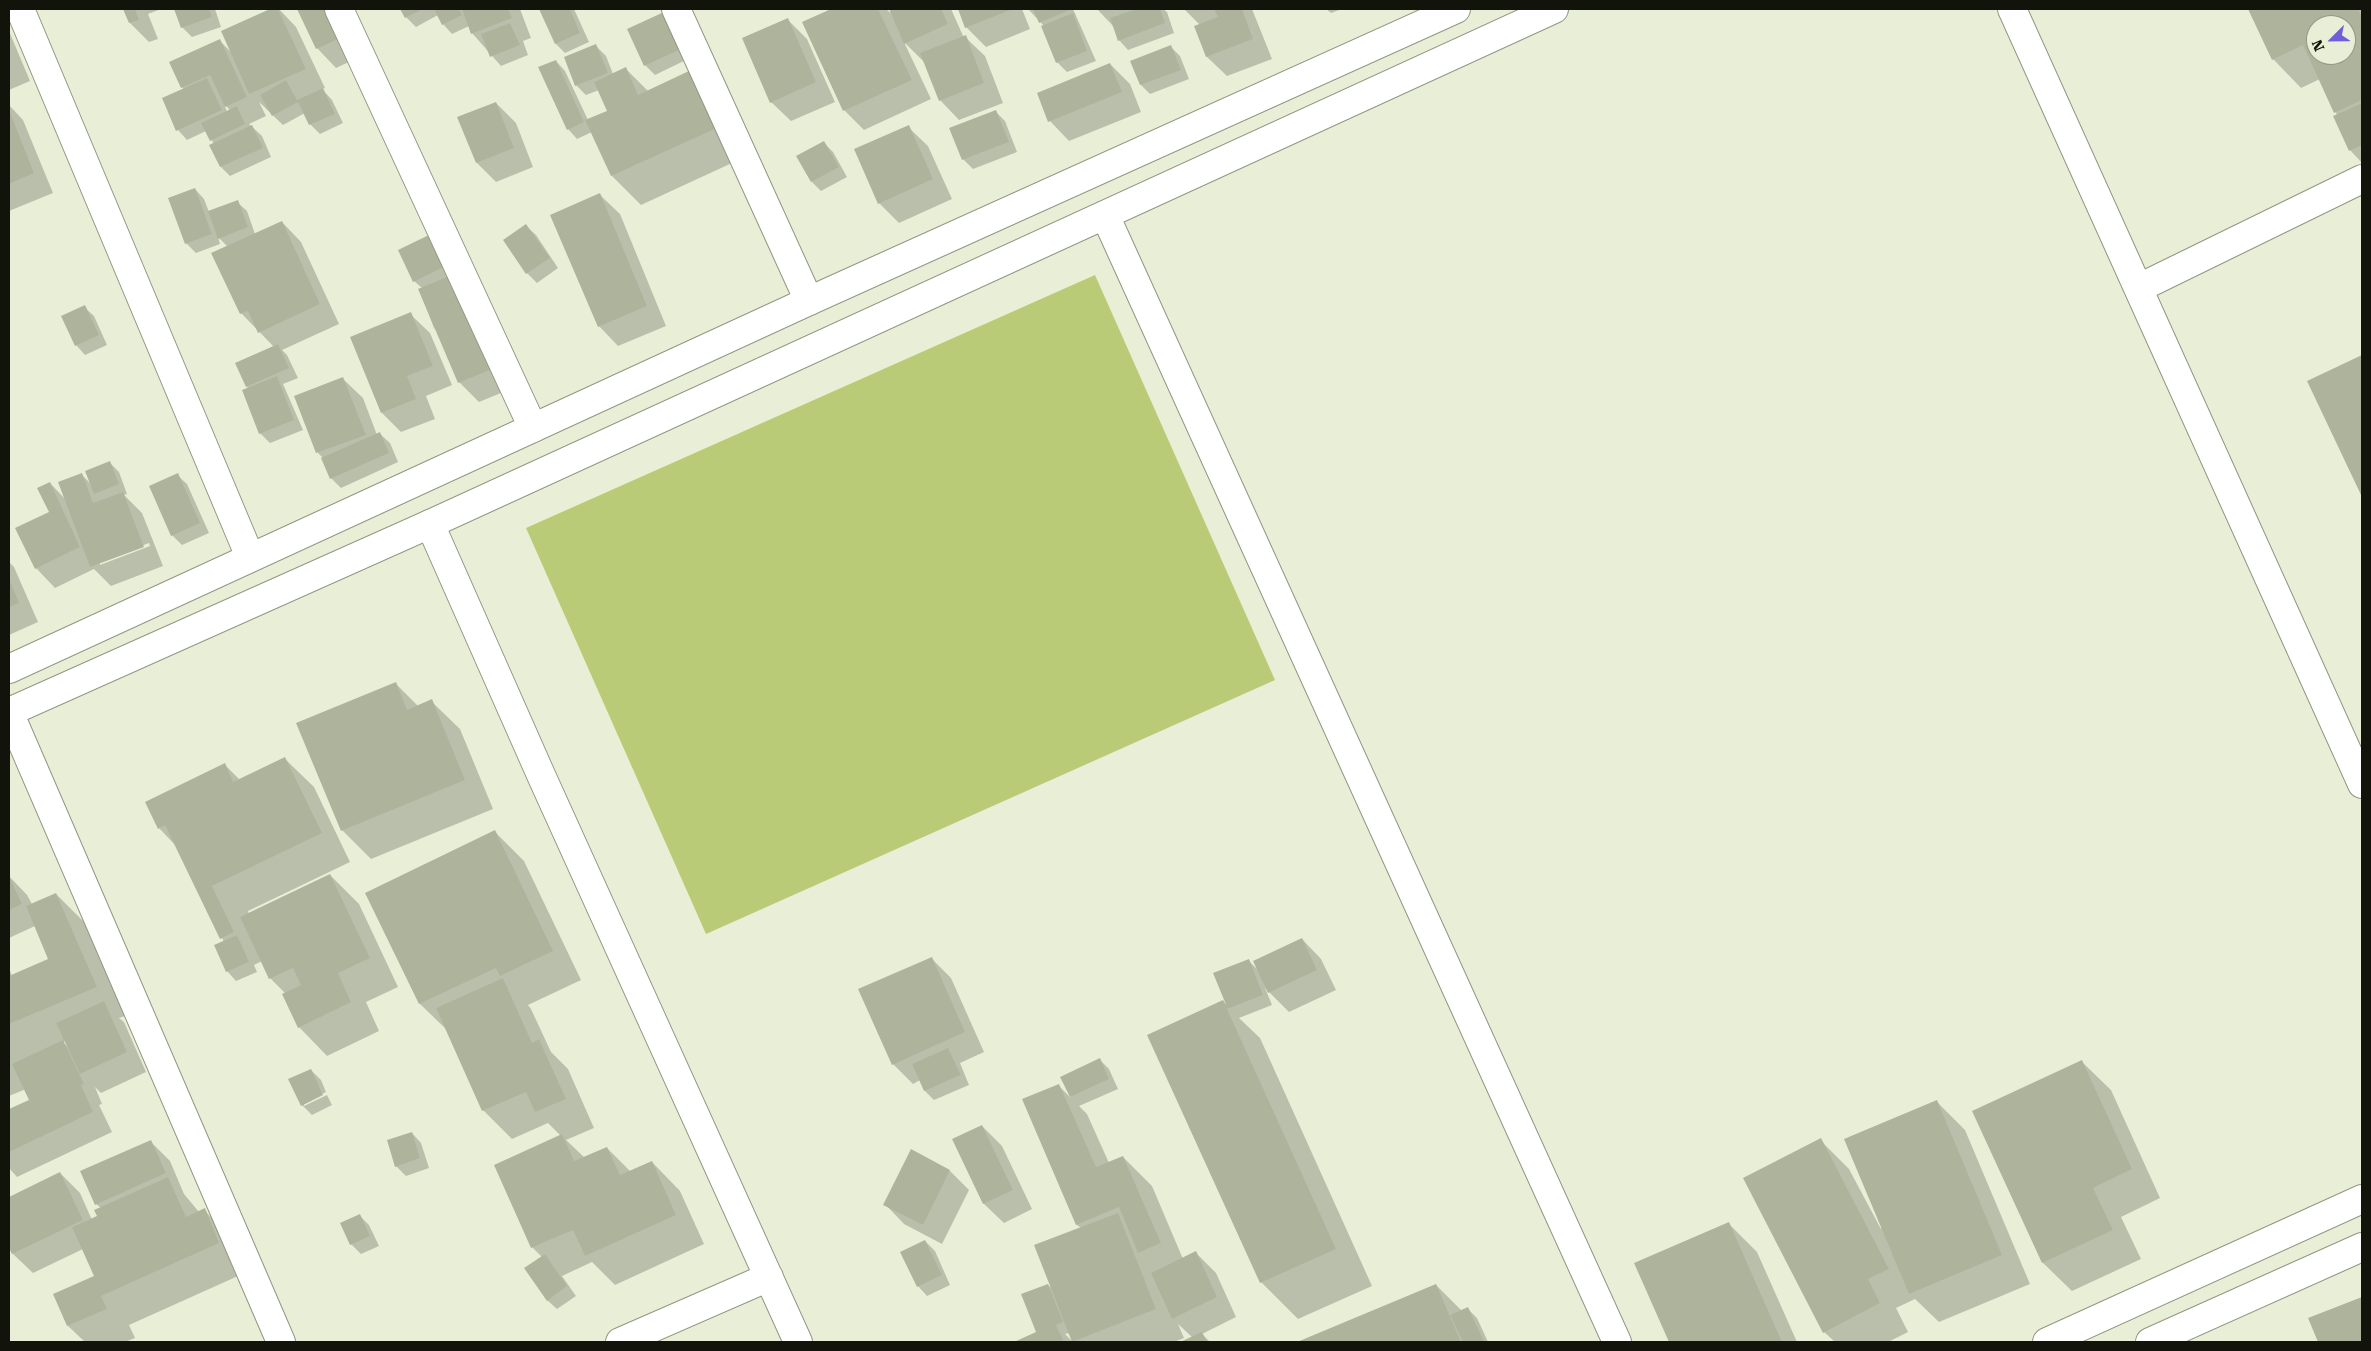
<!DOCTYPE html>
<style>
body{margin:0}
#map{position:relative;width:2371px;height:1351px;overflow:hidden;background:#e9efd7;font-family:"Roboto Serif",serif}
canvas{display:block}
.frame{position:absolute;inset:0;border:10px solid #12140c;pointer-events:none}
.north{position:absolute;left:2306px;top:15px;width:50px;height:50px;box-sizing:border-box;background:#e9efd7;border:1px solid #939786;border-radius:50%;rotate:247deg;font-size:14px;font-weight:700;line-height:20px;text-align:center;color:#12140c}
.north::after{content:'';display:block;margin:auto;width:18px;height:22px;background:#6e5ed8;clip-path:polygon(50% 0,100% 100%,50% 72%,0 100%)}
</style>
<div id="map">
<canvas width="2371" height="1351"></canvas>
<div class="frame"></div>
<div class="north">N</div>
</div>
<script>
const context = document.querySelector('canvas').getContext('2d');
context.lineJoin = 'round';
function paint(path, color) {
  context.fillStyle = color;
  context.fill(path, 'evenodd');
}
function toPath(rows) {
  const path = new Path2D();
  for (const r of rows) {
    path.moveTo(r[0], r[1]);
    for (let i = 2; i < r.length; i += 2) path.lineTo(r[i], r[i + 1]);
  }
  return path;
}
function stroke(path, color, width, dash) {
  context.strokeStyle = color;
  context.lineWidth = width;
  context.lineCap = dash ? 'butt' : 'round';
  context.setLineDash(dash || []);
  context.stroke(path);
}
paint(toPath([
 [1095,275,1275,680,706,934,526,528]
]), '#b9cb76');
paint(toPath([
 [125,9,161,9,148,14,158,39,149,42,130,23],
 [176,9,215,9,221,27,192,37,182,27],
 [273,9,279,9,296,27,325,88,322,89,332,100,343,123,320,134,310,124,305,113,283,125,259,102,266,116,249,124,262,136,271,157,230,176,221,167,214,144,206,131,187,140,178,130,184,90,182,87,220,41,231,52,222,32],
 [224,104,230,110,227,112],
 [298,9,342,9,364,55,336,68,317,48],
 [402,9,520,9,531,38,523,41,528,55,501,66,472,33,469,26,452,34,443,24,438,15,416,27,406,17],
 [540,9,574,9,589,42,565,53,556,44],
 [833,9,886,9,893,15,890,9,951,9,964,38,965,37,985,56,1003,103,959,120,940,100,925,63,904,42,931,99,864,130,845,111,804,23],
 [959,9,1022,9,1030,29,986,47,966,27],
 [1028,9,1073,9,1096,61,1067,72,1057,62,1044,26],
 [1097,9,1163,9,1167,12,1174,33,1128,50,1119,40,1114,27],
 [1184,9,1252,9,1272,59,1227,76,1207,57,1195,27,1200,25],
 [1326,9,1342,9,1331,13],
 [2249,9,2362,9,2362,163,2350,150,2337,115,2320,79,2301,88,2273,59],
 [2316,25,2346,25,2346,55,2316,55],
 [787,19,807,39,835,102,791,121,771,102],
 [673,23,690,58,655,75,645,65,629,30],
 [9,31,30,81,9,90],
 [596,46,606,56,613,74,625,68,648,91,690,72,745,157,641,205,612,176,592,132,577,139,568,129,556,61,565,71,588,120,609,111,599,90,586,95,576,85],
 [1171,47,1180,56,1189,79,1150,94,1141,85,1132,62],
 [1110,64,1130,84,1141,112,1069,141,1050,121,1038,94],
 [496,103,516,123,533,167,496,182,477,163,459,118],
 [9,105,23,120,53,193,9,211],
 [995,111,1005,121,1017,152,973,169,963,159],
 [908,127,928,146,952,199,899,223,879,203],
 [824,143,833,152,847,177,821,191,812,182],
 [195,189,204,199,209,212,237,202,247,211,255,234,282,222,301,242,339,324,282,350,287,355,298,378,283,384,303,430,270,443,260,433,247,386,274,347,241,313,228,247,218,237,220,244,196,253,186,243],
 [600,195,620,214,666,326,618,346,599,326],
 [526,226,536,235,558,268,537,283,527,273],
 [431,236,518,386,479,402,459,382,439,333,434,328,419,289,422,288,414,281],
 [84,307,94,316,107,345,85,355,76,345],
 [410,314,430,333,452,385,426,396,435,419,401,432,382,413],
 [2362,356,2362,495,2309,381],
 [343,379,363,398,377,435,380,434,390,443,398,462,341,488,331,478,323,458,318,453,296,397],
 [110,463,119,472,127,494,124,495,142,513,163,566,111,586,94,569,55,588,36,568,50,513,50,483,66,500,81,474,91,484],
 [149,543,150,546,100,565,100,562],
 [177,475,187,484,209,533,182,545,172,535],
 [9,562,14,567,38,622,9,635],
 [395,683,418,706,431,701,460,729,493,809,371,859,342,830],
 [285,759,314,787,350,862,248,911,249,914,330,875,359,904,398,987,366,1002,379,1031,327,1056,299,1027,286,994,270,978,262,961,254,965,257,972,236,981,227,971,224,942,176,846,159,828,224,764,240,780],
 [495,832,524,861,581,980,528,1005,531,1009,551,1052,568,1069,594,1128,566,1140,585,1158,607,1148,631,1172,652,1162,680,1191,704,1244,615,1285,592,1262,562,1276,576,1296,557,1309,547,1300,542,1257,532,1247,561,1136,548,1123,512,1139,483,1110,448,1031,420,1004,367,893],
 [9,876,27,895,32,904,56,894,85,923,125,1016,119,1018,124,1022,146,1072,101,1093,95,1087,102,1104,99,1105,112,1132,17,1177,9,1168,9,1111,31,1100,26,1089,9,1096,9,968,12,976,50,960,35,926,9,938],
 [66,1041,69,1048,63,1042],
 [1302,939,1321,959,1336,990,1289,1012,1265,988,1272,1005,1239,1018,1260,1038,1372,1286,1298,1319,1261,1282,1223,1001,1228,1007,1248,960,1259,971],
 [931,958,951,978,984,1052,960,1063,969,1085,934,1100,925,1091,920,1080,913,1084,893,1064],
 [1099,1059,1109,1069,1118,1089,1079,1106,1087,1114,1109,1163,1123,1157,1152,1186,1183,1259,1196,1253,1216,1273,1236,1317,1202,1334,1210,1342,1183,1342,1193,1338,1178,1324,1184,1338,1174,1342,1074,1342,1070,1333,1065,1334,1073,1342,1017,1342,1037,1333,1048,1285,1054,1290,1081,1228,1077,1225,1024,1100,1058,1085,1071,1098,1062,1077],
 [2082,1062,2111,1090,2160,1198,2121,1217,2141,1259,2072,1291,2043,1263,1973,1112],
 [311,1070,321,1080,326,1092,304,1103,304,1106,327,1095,332,1105,312,1115,302,1105],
 [1936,1101,1965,1130,2030,1284,1939,1322,1915,1299,1896,1308,1908,1332,1888,1342,1835,1342,1824,1332,1820,1140,1849,1169,1881,1229],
 [982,1126,1002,1146,1032,1209,1004,1223,984,1204,954,1140],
 [412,1133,421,1143,429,1168,406,1176,396,1166],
 [150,1141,170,1161,184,1194,199,1212,204,1210,233,1239,247,1272,129,1325,135,1338,125,1342,85,1342,68,1326,55,1295,95,1277,83,1249,33,1273,13,1254,9,1245,9,1198,60,1173,80,1193,92,1220,98,1217,101,1208,96,1204],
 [912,1151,950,1171,969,1190,942,1244,904,1224,885,1204],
 [360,1216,369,1225,379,1246,361,1254,351,1244],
 [1728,1223,1757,1252,1797,1342,1670,1342,1636,1264],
 [925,1241,935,1251,950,1285,927,1296,918,1286],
 [1436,1285,1462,1311,1468,1309,1477,1318,1488,1342,1300,1342],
 [2362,1298,2362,1342,2319,1342,2310,1319]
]), '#0003');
paint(toPath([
 [123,9,135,9,139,20,129,23],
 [174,9,209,9,212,17,181,28],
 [270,9,278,9,306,69,249,94,221,31],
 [297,9,333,9,345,36,316,49],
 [400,9,423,9,405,18],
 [434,9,459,9,462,15,442,25],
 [462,9,508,9,512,18,471,34],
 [539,9,570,9,580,33,555,44],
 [831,9,878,9,912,80,843,111,802,22],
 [889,9,941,9,948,24,904,44],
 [958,9,1013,9,965,28],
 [1033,9,1072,9,1039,23],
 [1136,9,1160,9,1165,23,1118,41,1110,18],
 [1214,9,1242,9,1253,39,1206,57,1194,26,1218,17],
 [2248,9,2358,9,2362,17,2362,100,2334,113,2303,45,2272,60],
 [2316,25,2346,25,2346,55,2316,55],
 [664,12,681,49,644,66,627,29],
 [1073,13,1087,51,1056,63,1041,26],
 [788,18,816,82,770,103,742,38],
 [510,23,520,45,490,57,481,34],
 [966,35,984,83,939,101,920,53],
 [220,39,247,97,225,107,210,75,181,88,169,62],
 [596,44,608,73,575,86,564,57],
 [1171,45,1181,70,1140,85,1130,61],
 [556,60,584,122,567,130,538,67],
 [1110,63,1122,92,1048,122,1037,93],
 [626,67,638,95,691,70,717,128,611,176,585,120,607,111,594,82],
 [207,78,222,110,176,131,162,98],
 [286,80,298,102,272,116,260,95],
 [323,88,335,114,309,125,297,100],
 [496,102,514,148,476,163,457,117],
 [2362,103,2362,145,2349,151,2333,116],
 [237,106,245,124,210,141,201,123],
 [9,110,34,173,9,184],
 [996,110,1009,142,962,160,949,128],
 [252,125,263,148,220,167,209,145],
 [909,125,933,179,878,204,854,149],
 [824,141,839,167,811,182,796,156],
 [195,188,212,234,185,244,168,198],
 [600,193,647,306,598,327,550,215],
 [238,200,248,227,218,239,208,211],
 [282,221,320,304,258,333,248,311,240,314,211,253],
 [526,224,550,258,526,274,503,240],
 [431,234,446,266,413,282,398,250],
 [461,271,500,366,458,383,418,289],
 [85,305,99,335,75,346,61,316],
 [411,312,433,366,407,376,416,399,381,413,350,337],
 [278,344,289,368,246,387,235,363],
 [2362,355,2362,497,2307,381],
 [277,376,294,420,259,434,242,390],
 [343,377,366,435,316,453,294,396],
 [380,432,389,453,330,479,321,458],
 [110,461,119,484,94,494,85,471],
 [82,473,93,503,123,492,144,547,90,567,58,482],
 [178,473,200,523,171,536,149,486],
 [50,482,80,547,35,569,15,528,49,512,37,488],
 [9,579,19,603,9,607],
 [396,682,407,710,432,699,465,780,341,831,296,723],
 [285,757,322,833,212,886,234,932,220,939,165,825,158,829,145,802,225,763,233,782],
 [495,830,553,951,500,976,496,968,419,1004,365,893],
 [330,874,370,958,338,973,351,1002,298,1028,282,994,301,985,293,968,269,979,240,917],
 [9,876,22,904,9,910],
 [56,893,97,987,9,1024,9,976,48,959,26,906],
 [237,935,249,962,226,972,214,945],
 [1302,938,1317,970,1268,993,1253,961],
 [932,957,965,1032,892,1065,858,989],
 [1249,959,1263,995,1227,1009,1336,1249,1260,1283,1147,1035,1223,1000,1227,1007,1213,973],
 [503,978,532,1043,539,1039,566,1099,535,1112,526,1092,482,1111,436,1008],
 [104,1001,127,1052,80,1074,56,1023],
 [63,1040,84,1084,81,1085,93,1112,9,1152,9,1109,29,1100,12,1064],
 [948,1048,961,1075,924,1091,912,1064],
 [1100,1058,1109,1079,1070,1097,1060,1077],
 [2082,1060,2132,1169,2093,1188,2113,1230,2042,1263,1972,1111],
 [311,1069,323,1095,301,1106,288,1079],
 [1059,1084,1096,1167,1123,1156,1161,1243,1138,1253,1119,1207,1076,1225,1022,1099],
 [1937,1100,2002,1255,1909,1294,1844,1139],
 [982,1125,1013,1190,983,1204,952,1139],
 [412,1132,420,1158,395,1167,387,1140],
 [562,1134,574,1161,607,1147,620,1175,652,1161,676,1215,585,1256,573,1230,531,1248,494,1165],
 [1821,1138,1889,1269,1868,1279,1880,1303,1823,1333,1743,1178],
 [151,1140,166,1173,95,1205,80,1171],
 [911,1149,950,1170,923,1225,883,1205],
 [60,1172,83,1220,12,1254,9,1248,9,1197],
 [168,1177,186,1217,205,1208,219,1243,101,1296,107,1309,67,1326,53,1294,94,1276,72,1227,97,1216,94,1210],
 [1118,1213,1156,1309,1072,1342,1034,1245],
 [360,1214,370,1236,350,1245,340,1223],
 [1729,1222,1782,1342,1669,1342,1634,1263],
 [925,1240,942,1275,917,1287,900,1252],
 [1196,1251,1217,1297,1172,1319,1151,1273],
 [545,1254,567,1286,547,1301,524,1268],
 [1048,1284,1063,1322,1056,1325,1064,1342,1014,1342,1036,1332,1021,1294],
 [1436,1284,1461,1342,1297,1342],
 [2362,1297,2362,1342,2318,1342,2308,1318],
 [1468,1307,1484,1342,1463,1342,1450,1315],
 [1202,1332,1207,1342,1180,1342]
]), '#aeb49c');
const minor = toPath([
 [20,9,250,557],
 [339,9,533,428],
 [676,9,809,301],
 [1105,215,1617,1342],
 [2139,288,2362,179],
 [430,524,541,775,798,1342],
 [9,712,281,1342],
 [620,1342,769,1277]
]);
const tertiary = toPath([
 [2012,9,2362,784],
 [9,669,809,301,1456,9],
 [9,712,430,524,1554,9],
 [2047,1342,2362,1199],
 [2150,1342,2362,1247]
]);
stroke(minor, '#919780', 30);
stroke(tertiary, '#919780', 30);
stroke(minor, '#fff', 28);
stroke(tertiary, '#fff', 28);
</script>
